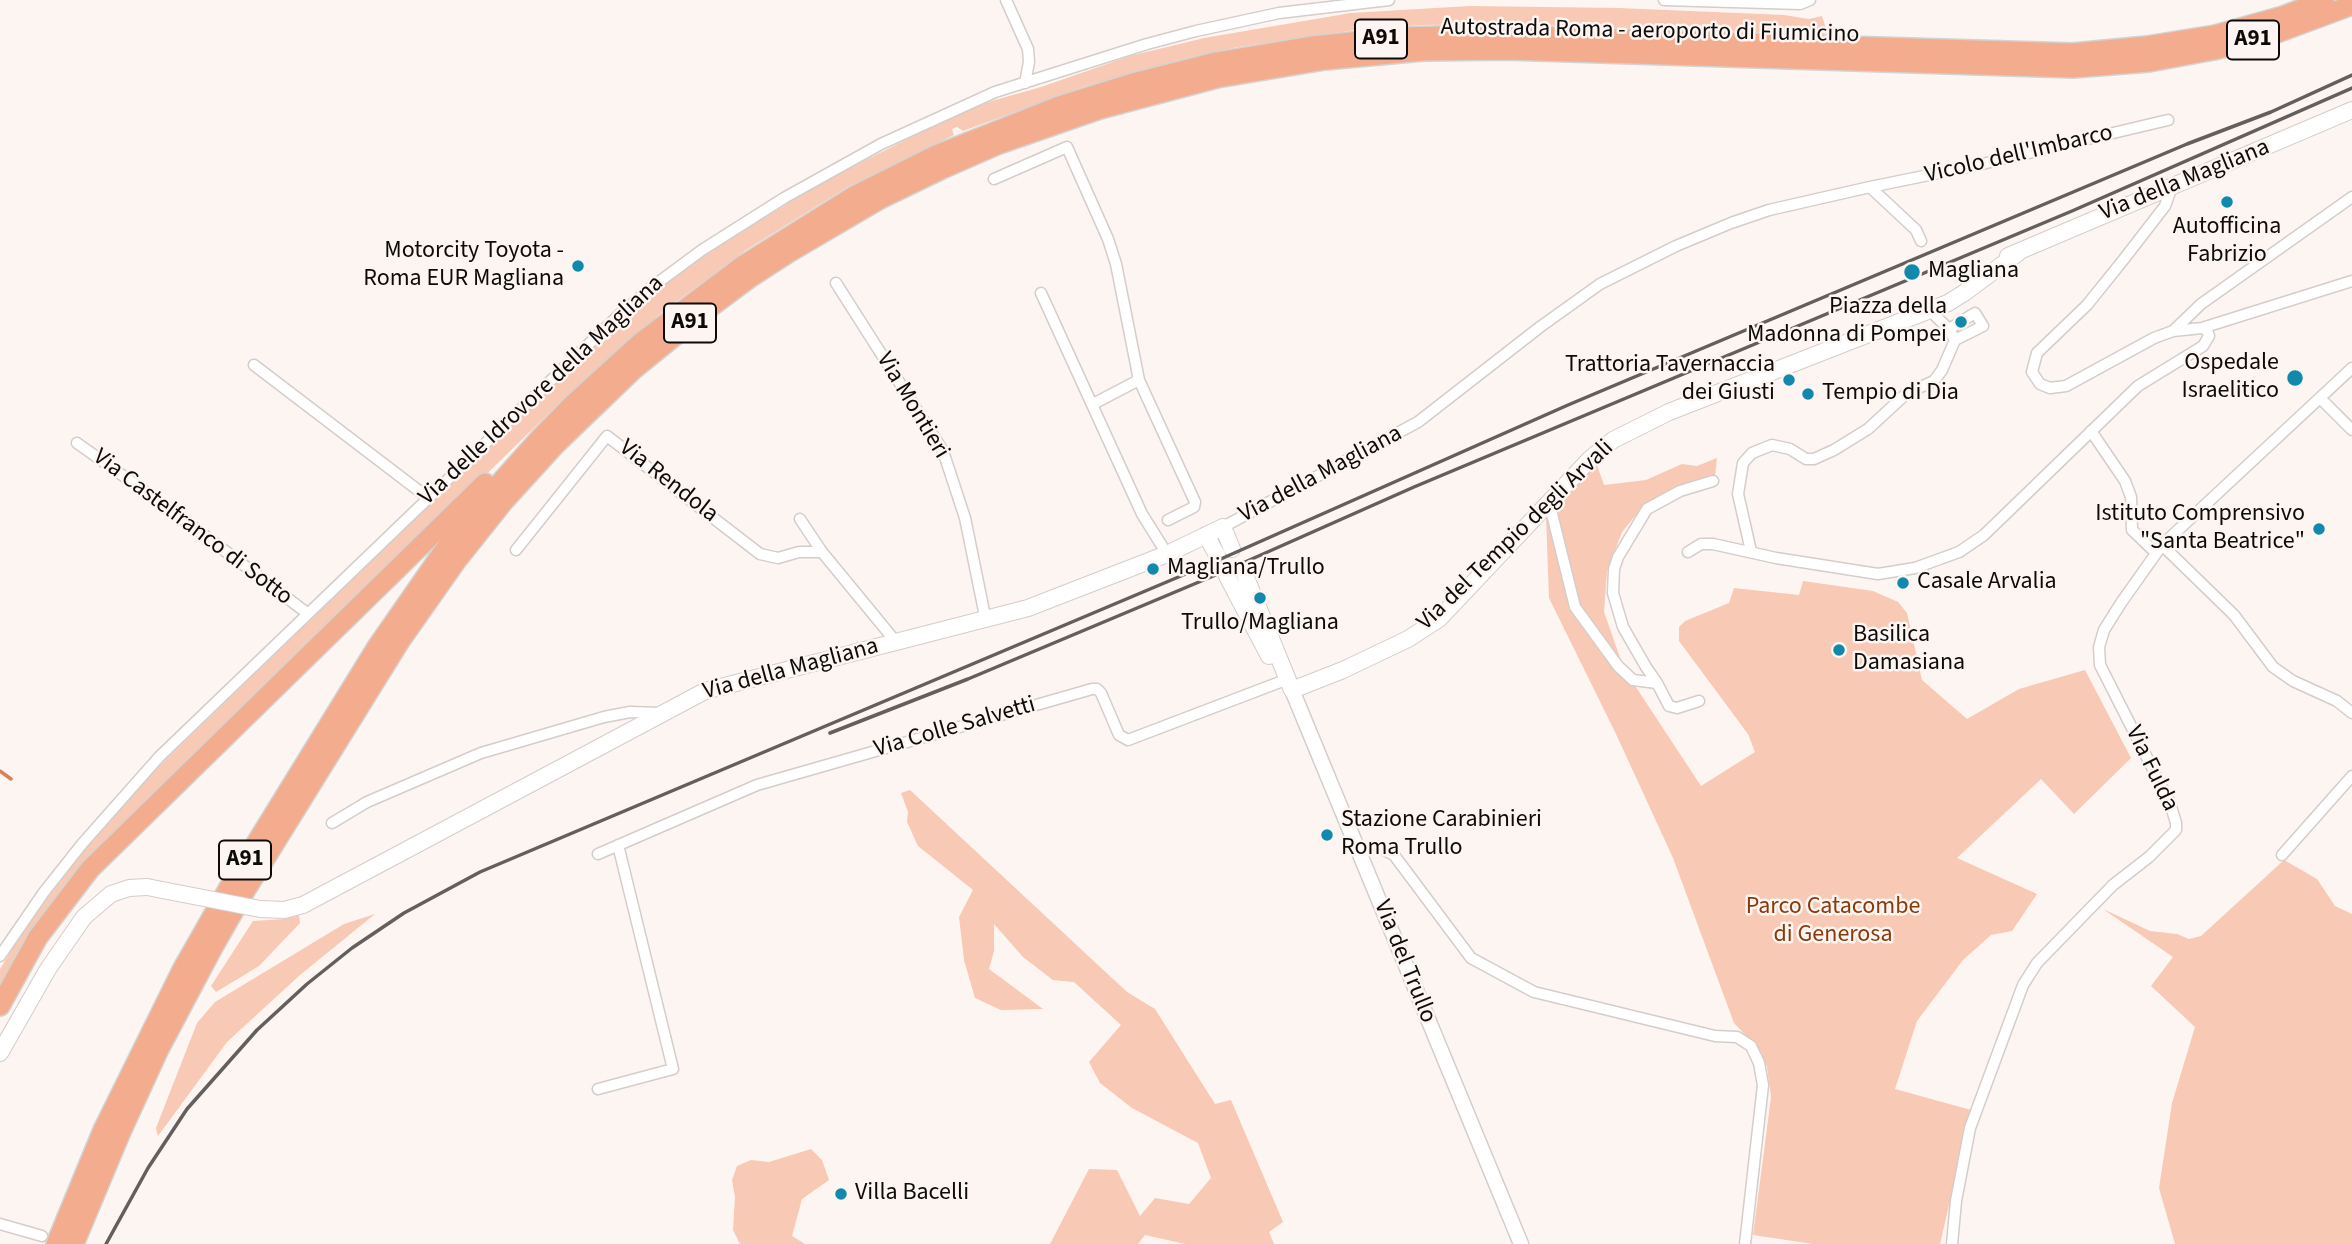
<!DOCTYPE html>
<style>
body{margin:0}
canvas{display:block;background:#fcf5f1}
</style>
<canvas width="2352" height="1244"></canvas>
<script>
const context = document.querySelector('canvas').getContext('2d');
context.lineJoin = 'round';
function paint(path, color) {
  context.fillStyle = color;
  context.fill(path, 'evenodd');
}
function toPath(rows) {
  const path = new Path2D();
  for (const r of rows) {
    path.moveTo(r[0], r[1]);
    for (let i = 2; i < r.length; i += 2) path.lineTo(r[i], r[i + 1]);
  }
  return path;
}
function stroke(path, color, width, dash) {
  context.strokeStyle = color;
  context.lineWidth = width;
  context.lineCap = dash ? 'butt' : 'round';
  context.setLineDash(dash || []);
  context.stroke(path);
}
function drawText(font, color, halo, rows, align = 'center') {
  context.font = font + ' "Source Sans 3",sans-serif';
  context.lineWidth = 5;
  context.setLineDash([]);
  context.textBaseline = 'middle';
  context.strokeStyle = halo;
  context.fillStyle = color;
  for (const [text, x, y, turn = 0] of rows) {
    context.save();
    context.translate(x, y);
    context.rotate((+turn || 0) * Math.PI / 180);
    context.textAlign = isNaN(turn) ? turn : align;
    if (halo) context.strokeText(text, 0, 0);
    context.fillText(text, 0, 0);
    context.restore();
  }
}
paint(toPath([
 [1470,6,1619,8,1784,15,1809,19,1822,16,1828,35,1502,24,1421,25,1362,29,1238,47,1187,58,1083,87,963,131,957,127,952,129,954,135,846,188,746,250,661,313,576,387,140,811,0,994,0,969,25,928,90,842,155,770,612,329,641,303,704,255,824,181,961,112,995,100,1041,87,1130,56,1204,38,1351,13],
 [1717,458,1715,476,1668,491,1645,504,1622,532,1607,571,1604,612,1624,669,1701,786,1755,752,1748,734,1679,641,1679,627,1685,621,1729,603,1734,588,1799,595,1803,581,1873,591,1898,602,1907,613,1922,680,1967,719,2019,689,2085,670,2131,758,2074,814,2041,779,1957,858,2037,894,2012,931,1991,935,1963,960,1917,1021,1895,1089,1971,1110,1940,1244,1813,1244,1753,1235,1771,1097,1767,1067,1761,1052,1734,1023,1673,858,1616,734,1549,598,1546,516,1595,460,1604,485,1646,480,1682,464,1697,466],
 [910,790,1127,992,1155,1009,1215,1104,1231,1100,1283,1222,1269,1232,1274,1244,1185,1244,1145,1235,1138,1244,1050,1244,1089,1169,1117,1170,1140,1216,1155,1198,1189,1204,1211,1178,1198,1143,1132,1108,1100,1083,1089,1062,1121,1025,1074,982,1053,980,1023,957,994,924,994,951,989,969,1043,1009,1001,1010,975,998,964,960,959,917,973,890,918,846,907,822,908,812,901,793],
 [2284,860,2317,879,2335,906,2352,914,2352,1244,2175,1244,2159,1188,2172,1103,2195,1027,2151,986,2173,957,2103,909,2150,931,2177,934,2189,939,2201,936],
 [375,914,300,975,227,1042,158,1136,156,1128,197,1023,215,1002,344,924],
 [299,915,300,923,259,966,216,992,211,986,253,921,285,919],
 [811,1149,822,1160,829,1180,802,1199,792,1236,805,1244,740,1244,733,1230,735,1197,732,1180,737,1166,751,1160,769,1162]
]), '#f8c9b4');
stroke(toPath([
 [0,771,11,779]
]), '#d98158', 3.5);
const minor = toPath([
 [1006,0,1028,49,1029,62,1025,83],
 [1664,0,1800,4,1810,0],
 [994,179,1067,147,1108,239,1116,264,1139,380,1093,404],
 [2172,186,2165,206,2124,259,2087,305,2037,353,2032,372,2040,384,2050,388,2066,386,2154,338,2173,331,2201,304,2352,197],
 [1870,187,1978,165,2168,120],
 [836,283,943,451,965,518,986,621],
 [1041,293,1142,514,1167,554],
 [1928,309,1949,329,1955,340,1983,326,1975,313,1949,329],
 [2173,331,2202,328,2352,281],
 [254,365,427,497],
 [1139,380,1195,502,1194,507,1168,520],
 [2320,398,2352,430],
 [2091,431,2125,481,2131,497,2132,530,2156,553],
 [77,443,171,510,307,613],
 [1549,502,1575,607,1618,666,1633,680,1657,683,1646,667,1623,627,1613,593,1614,569,1618,557,1647,509,1680,491,1713,481],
 [800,519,822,552,896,642],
 [1223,527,1418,422,1540,327,1600,284,1676,246,1731,223,1769,210,1870,187,1916,230,1921,241],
 [2162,545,2234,615,2273,667,2293,681,2337,701,2352,713],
 [516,550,607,436,760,554,778,558,799,552,822,552],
 [1751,551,1738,494,1743,463,1752,453,1772,445,1790,449,1806,459,1814,459,1834,450,1868,429,1907,393,1934,381,1942,370,1955,340],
 [1688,552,1701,544,1713,544,1776,558,1878,574,1915,568,1959,552,1984,535,2138,386,2203,346,2209,336,2207,330,2202,328],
 [1657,683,1669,706,1677,708,1699,701],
 [332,823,367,802,481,753,604,717,630,712,661,713],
 [1359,852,1378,847,1394,855,1471,958,1534,992,1715,1036,1737,1037,1751,1046,1759,1063,1763,1085,1745,1244],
 [598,854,757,785,1092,689,1097,689,1101,693,1119,735,1128,740,1288,679],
 [2282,855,2352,776],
 [0,956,44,892,82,844,159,757,619,315,652,287,702,250,784,198,881,144,995,92,1147,44,1196,31,1279,13,1389,0],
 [598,1089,673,1069,618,845],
 [0,1224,42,1236],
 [1952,1244,1956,1201,1970,1128,2023,985,2037,963,2113,885,2149,857,2176,830,2176,823,2170,803,2100,665,2099,647,2104,630,2121,603,2162,545,2352,368]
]);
const tertiary = toPath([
 [1292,690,1521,1244]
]);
const secondary = toPath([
 [2008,256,2352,110],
 [1206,535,1217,555],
 [1243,570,1292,690,1343,670,1408,639,1439,619,1590,459,1613,440,1669,412,1948,303,1964,293,2018,253],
 [1227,576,1269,656],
 [260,909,284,910,303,905,705,691,1028,608,1167,554,1223,527,1232,549],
 [0,1053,48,969,84,917,111,894,129,888,147,887]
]);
const motorway = toPath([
 [0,1006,38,937,90,869,485,483],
 [56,1244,103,1130,182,970,231,884,377,647,443,552,490,494,539,439,572,405,640,343,742,266,854,196,936,155,1059,106,1133,83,1216,62,1312,46,1400,37,1489,35,2073,53,2147,46,2215,35,2283,16,2324,0],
 [74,1244,120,1134,159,1049,212,949,245,891,400,641,457,560,504,501,555,445,633,370,708,309,751,277,788,253,880,199,942,169,999,144,1100,109,1217,78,1325,60,1423,51,1507,50,2073,68,2149,62,2214,50,2274,34,2352,5]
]);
stroke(minor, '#d4cdca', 13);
stroke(tertiary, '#d4cdca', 17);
stroke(secondary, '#d4cdca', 18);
stroke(motorway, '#d3d3d3', 22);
stroke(minor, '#fff', 10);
stroke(tertiary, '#fff', 14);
stroke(secondary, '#fff', 16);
stroke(motorway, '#f3ad8e', 19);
stroke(toPath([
 [830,733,968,679,1218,574,1414,487,2072,211,2352,88],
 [106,1244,148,1168,187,1109,257,1030,307,984,352,948,404,913,480,872,1214,562,1568,405,2187,144,2271,112,2352,75]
]), '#635f5d', 3.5);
const secondaryBridge = toPath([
 [147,887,260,909]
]);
stroke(secondaryBridge, '#d4cdca', 18, []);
stroke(secondaryBridge, '#fff', 16);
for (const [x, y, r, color] of [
 [2227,202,7,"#1189ad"],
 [578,266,7,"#1189ad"],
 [1912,272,9,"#1189ad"],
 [1961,322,7,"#1189ad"],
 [2295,378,9,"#1189ad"],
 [1789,380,7,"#1189ad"],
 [1808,394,7,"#1189ad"],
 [2319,529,7,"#1189ad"],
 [1153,569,7,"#1189ad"],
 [1903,583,7,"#1189ad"],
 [1260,598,7,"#1189ad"],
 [1839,650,7,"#1189ad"],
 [1327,835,7,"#1189ad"],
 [841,1194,7,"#1189ad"]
]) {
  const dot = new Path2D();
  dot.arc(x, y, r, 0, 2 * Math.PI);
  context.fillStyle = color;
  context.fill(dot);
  stroke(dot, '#fcf5f1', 2.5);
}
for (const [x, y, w] of [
 [1381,39,52],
 [2253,40,52],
 [690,323,52],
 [245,860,52]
]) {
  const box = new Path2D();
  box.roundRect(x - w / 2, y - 19.5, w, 39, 5);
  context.fillStyle = '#fcf5f1';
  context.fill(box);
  stroke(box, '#0d0b0a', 2);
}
drawText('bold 23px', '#0d0b0a', null, [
 ["A91",1381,39],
 ["A91",2253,40],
 ["A91",690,323],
 ["A91",245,860]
]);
drawText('24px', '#0d0b0a', '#fcf5f1', [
 ["Autostrada Roma - aeroporto di Fiumicino",1650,32,1],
 ["Vicolo dell'Imbarco",2019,155,-13],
 ["Via della Magliana",2185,181,-22],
 ["Via delle Idrovore della Magliana",542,391,-43],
 ["Via Montieri",912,406,59],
 ["Via della Magliana",1321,475,-28],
 ["Via Rendola",668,482,38],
 ["Via Castelfranco di Sotto",192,528,37],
 ["Via del Tempio degli Arvali",1516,536,-44],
 ["Via della Magliana",791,670,-15],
 ["Via Colle Salvetti",955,728,-16],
 ["Via Fulda",2151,769,64],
 ["Via del Trullo",1404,962,68]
]);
drawText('24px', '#0d0b0a', '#fcf5f1', [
 ["Autofficina",2227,228,"center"],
 ["Fabrizio",2227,256,"center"],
 ["Motorcity Toyota -",564,252,"right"],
 ["Roma EUR Magliana",564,280,"right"],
 ["Magliana",1928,272],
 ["Piazza della",1947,308,"right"],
 ["Madonna di Pompei",1947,336,"right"],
 ["Ospedale",2279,364,"right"],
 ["Israelitico",2279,392,"right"],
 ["Trattoria Tavernaccia",1775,366,"right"],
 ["dei Giusti",1775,394,"right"],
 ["Tempio di Dia",1822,394],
 ["Istituto Comprensivo",2305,515,"right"],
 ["\"Santa Beatrice\"",2305,543,"right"],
 ["Magliana/Trullo",1167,569],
 ["Casale Arvalia",1917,583],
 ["Trullo/Magliana",1260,624,"center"],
 ["Basilica",1853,636],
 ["Damasiana",1853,664],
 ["Stazione Carabinieri",1341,821],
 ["Roma Trullo",1341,849],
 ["Villa Bacelli",855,1194]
], 'left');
drawText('24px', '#8a390a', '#fcf5f1', [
 ["Parco Catacombe",1833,908],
 ["di Generosa",1833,936]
]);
</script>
